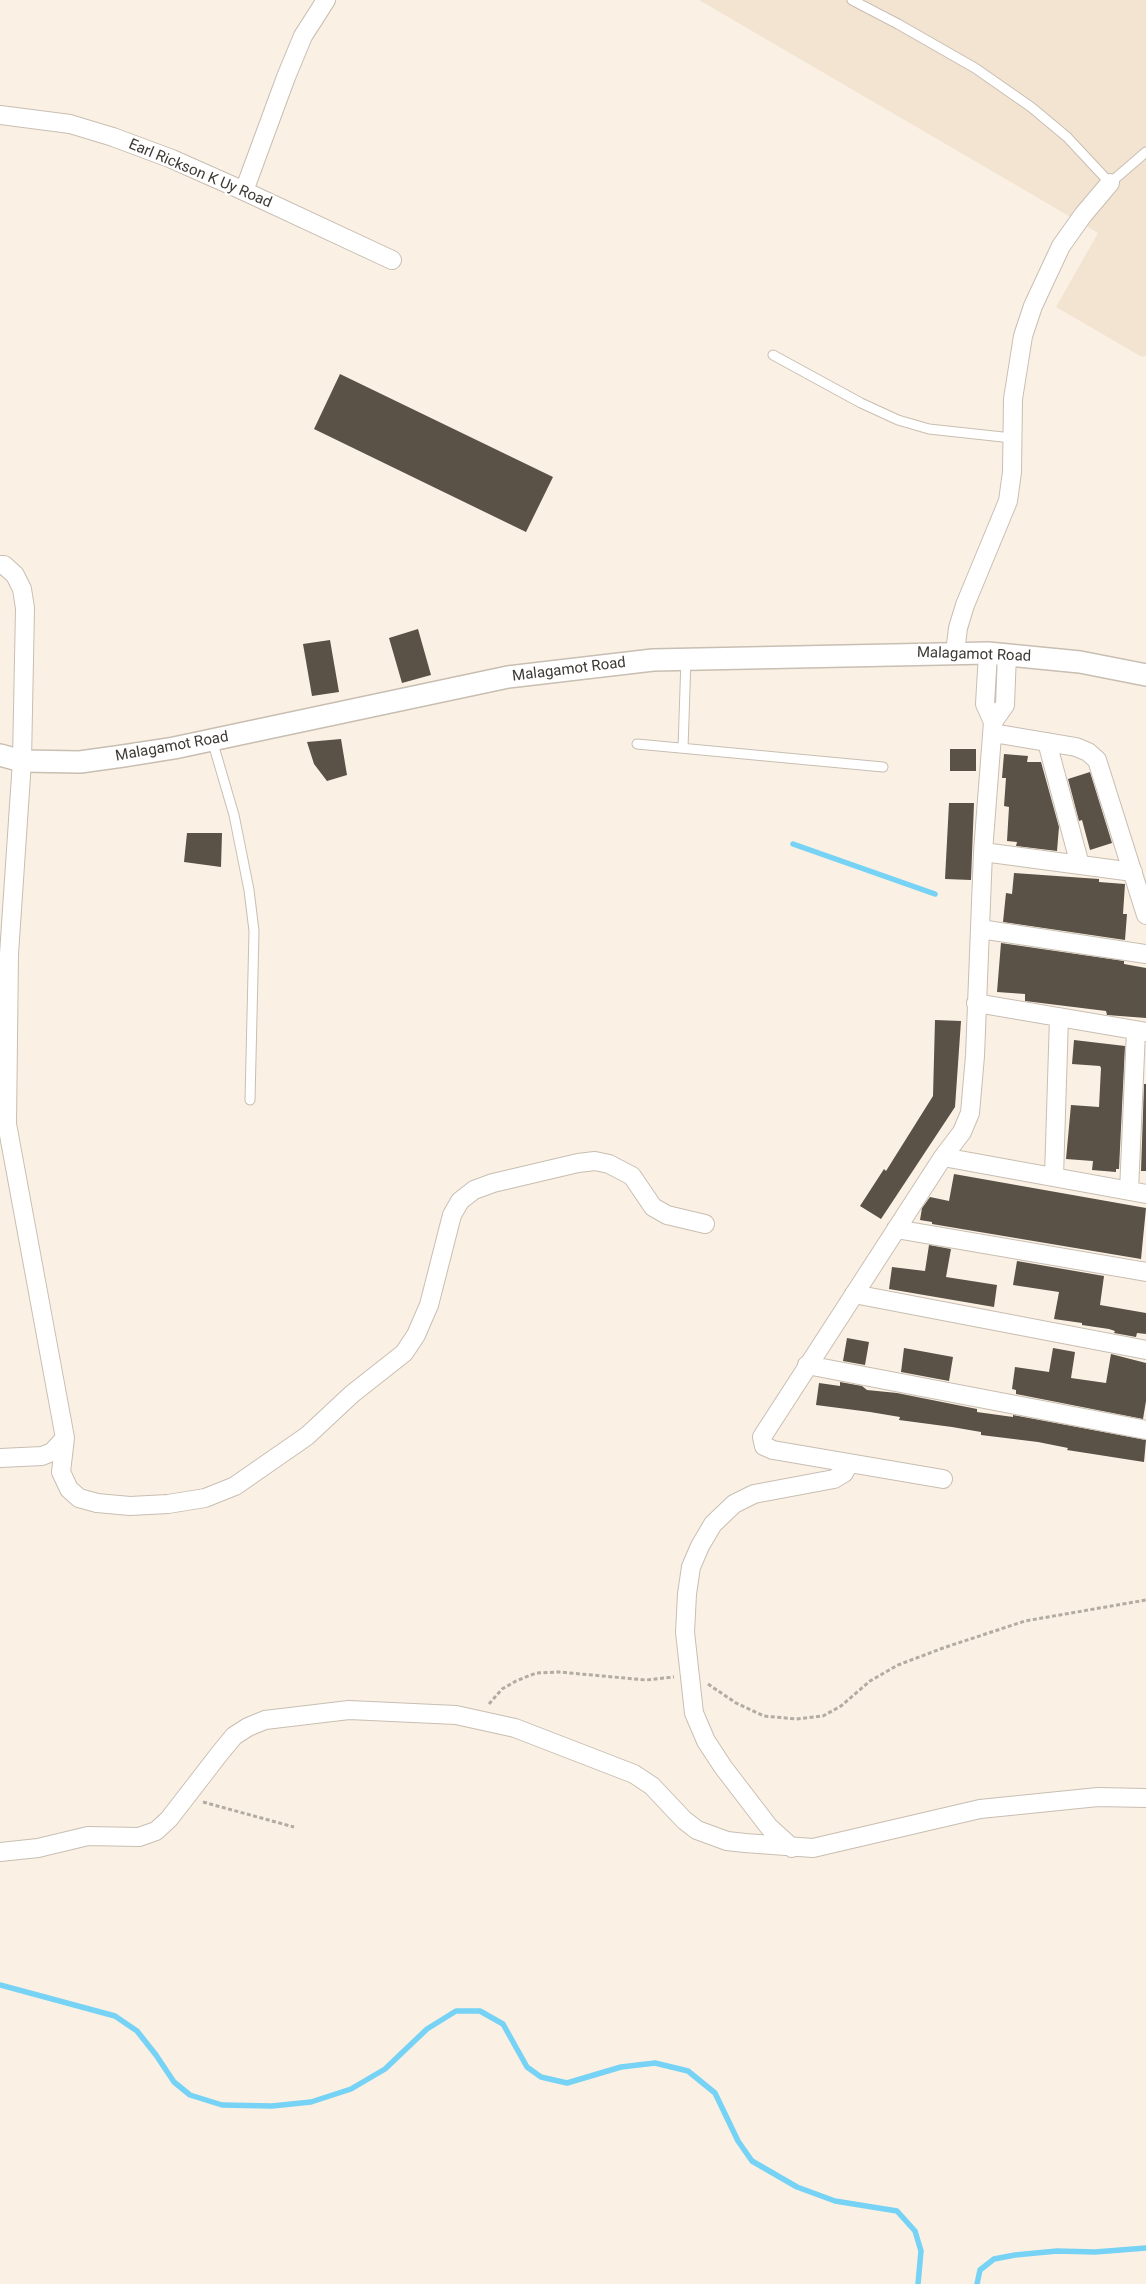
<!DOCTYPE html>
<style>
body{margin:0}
canvas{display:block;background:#faf0e3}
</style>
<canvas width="1146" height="2284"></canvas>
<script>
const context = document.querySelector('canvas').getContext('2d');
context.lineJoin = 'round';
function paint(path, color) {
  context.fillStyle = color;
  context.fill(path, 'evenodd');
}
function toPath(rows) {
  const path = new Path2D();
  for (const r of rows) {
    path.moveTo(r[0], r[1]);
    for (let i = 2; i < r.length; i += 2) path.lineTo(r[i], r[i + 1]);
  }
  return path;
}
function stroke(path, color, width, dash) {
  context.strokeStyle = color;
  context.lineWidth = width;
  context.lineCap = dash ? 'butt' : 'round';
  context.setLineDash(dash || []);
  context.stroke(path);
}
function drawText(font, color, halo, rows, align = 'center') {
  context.font = font + ' Roboto,sans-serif';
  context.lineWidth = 5;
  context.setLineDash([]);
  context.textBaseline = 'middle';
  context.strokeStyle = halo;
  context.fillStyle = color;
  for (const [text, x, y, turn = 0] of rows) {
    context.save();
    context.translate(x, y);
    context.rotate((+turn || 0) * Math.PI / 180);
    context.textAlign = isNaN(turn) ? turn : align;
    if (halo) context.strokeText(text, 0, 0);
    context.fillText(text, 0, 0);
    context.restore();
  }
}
paint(toPath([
 [699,0,1146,0,1146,355,1142,357,1056,307,1098,233]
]), '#f3e4d2');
stroke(toPath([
 [793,844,935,894],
 [0,1985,115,2016,137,2031,156,2055,174,2082,190,2095,222,2105,272,2106,311,2102,351,2089,385,2069,427,2029,456,2011,480,2011,503,2024,527,2067,541,2077,567,2083,621,2067,655,2063,688,2071,715,2093,738,2141,752,2161,797,2187,835,2201,897,2211,915,2231,921,2251,918,2284],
 [977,2284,980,2270,994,2259,1015,2255,1057,2251,1095,2252,1146,2248]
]), '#76d3f5', 5.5);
paint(toPath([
 [340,374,553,477,526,532,314,429],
 [418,629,431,675,402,683,389,638],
 [330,640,339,692,312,696,303,644],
 [341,739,347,775,327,781,314,764,307,742],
 [950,749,976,749,976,771,950,771],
 [1004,754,1028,756,1027,762,1041,762,1059,827,1057,851,1016,846,1017,842,1007,841,1009,807,1004,806,1006,778,1002,778],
 [1090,772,1112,843,1090,850,1082,820,1079,821,1068,779],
 [949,803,974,803,971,880,945,879],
 [187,833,222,833,221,867,184,862],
 [1014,873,1099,879,1099,882,1125,884,1123,914,1127,914,1125,940,1003,922,1006,893,1012,894],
 [1001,943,1124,961,1124,964,1146,968,1146,1018,1107,1015,1106,1011,1025,1001,1025,994,997,992],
 [935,1020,961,1021,955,1107,881,1219,860,1206,884,1169,886,1171,933,1096],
 [1074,1040,1125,1046,1119,1169,1116,1169,1116,1172,1092,1170,1093,1161,1066,1159,1071,1105,1099,1107,1101,1068,1100,1066,1072,1064],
 [1144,1084,1146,1084,1146,1171,1141,1171],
 [954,1174,1146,1208,1141,1259,932,1224,932,1222,920,1220,922,1208,930,1197,949,1201],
 [929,1245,951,1249,946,1277,997,1285,994,1307,889,1289,892,1267,925,1271],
 [1017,1261,1104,1276,1100,1305,1146,1313,1146,1334,1137,1333,1136,1337,1114,1333,1115,1331,1109,1329,1082,1325,1082,1323,1054,1319,1059,1292,1013,1285],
 [847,1338,869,1342,865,1365,843,1361],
 [904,1348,953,1357,949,1381,901,1372],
 [1053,1348,1075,1352,1071,1378,1106,1383,1111,1354,1146,1363,1146,1401,1143,1419,1016,1394,1016,1390,1012,1389,1015,1367,1049,1372],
 [840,1382,862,1386,867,1390,897,1393,977,1409,977,1412,1013,1417,1013,1415,1146,1440,1144,1462,1067,1450,1068,1448,1038,1442,981,1435,981,1432,952,1427,899,1420,900,1417,870,1412,816,1405,819,1383,840,1386]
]), '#5a5147');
const service = toPath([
 [852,0,898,24,975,68,1031,107,1067,137,1110,183,1146,152],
 [773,355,861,403,898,420,929,429,1012,438],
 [212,740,234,815,249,890,254,931,250,1100],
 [637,744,883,767],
 [683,748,686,659]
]);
const minor = toPath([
 [0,115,70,124,113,137,172,159,244,191,392,260],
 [244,191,286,77,303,36,326,0],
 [0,565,4,565,15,575,22,589,25,608,22,761,9,954,7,1124,65,1438,52,1452,42,1456,0,1458],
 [955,653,958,628,965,605,1008,501,1012,472,1013,399,1023,336,1033,306,1061,246,1083,215,1110,183],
 [993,722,1005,705,1007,654],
 [993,733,1076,747,1088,752,1097,760,1146,915],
 [1047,742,1080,865],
 [983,852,1133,872],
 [980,929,1146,954],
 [976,1003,1146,1032],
 [943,1157,1146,1194],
 [1054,1177,1059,1017],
 [1129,1191,1136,1031],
 [896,1229,1146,1272],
 [854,1294,1146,1350],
 [807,1365,1146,1430],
 [65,1438,61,1472,69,1489,79,1498,97,1503,130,1506,168,1504,205,1498,235,1486,307,1436,352,1394,404,1353,416,1335,429,1305,452,1215,460,1201,474,1190,493,1183,578,1163,595,1161,609,1164,632,1176,653,1207,667,1215,705,1224],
 [943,1479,773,1450,764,1446,762,1437,943,1157,962,1132,970,1113,975,1056,983,852,993,722,985,704,988,653],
 [792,1848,769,1827,723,1767,706,1741,694,1713,685,1632,687,1594,691,1567,700,1546,713,1524,734,1504,754,1494,834,1479,844,1473,849,1463],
 [0,1852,38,1848,88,1836,139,1837,156,1831,169,1819,220,1753,234,1736,248,1727,265,1720,349,1710,456,1715,515,1728,634,1774,652,1786,684,1820,697,1830,727,1841,745,1843,813,1848,980,1809,1098,1797,1146,1798]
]);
const tertiary = toPath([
 [0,755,22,761,80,762,123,756,174,748,508,677,653,660,988,653,1080,662,1146,675]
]);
stroke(service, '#c8beb2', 11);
stroke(minor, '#c8beb2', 20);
stroke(tertiary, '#c8beb2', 24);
stroke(toPath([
 [708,1684,736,1703,764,1716,796,1719,823,1716,841,1706,870,1681,898,1665,943,1648,1025,1621,1146,1600],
 [489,1704,502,1689,516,1681,536,1673,559,1672,646,1680,674,1677],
 [203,1802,294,1827]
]), '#b3aca2', 3, [4, 2.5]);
stroke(service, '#fff', 9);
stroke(minor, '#fff', 18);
stroke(tertiary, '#fff', 21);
drawText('15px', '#3d3934', '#fff', [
 ["Earl Rickson K Uy Road",200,174,23],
 ["Malagamot Road",974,655,2],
 ["Malagamot Road",569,670,-7],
 ["Malagamot Road",172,747,-10]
]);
</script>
